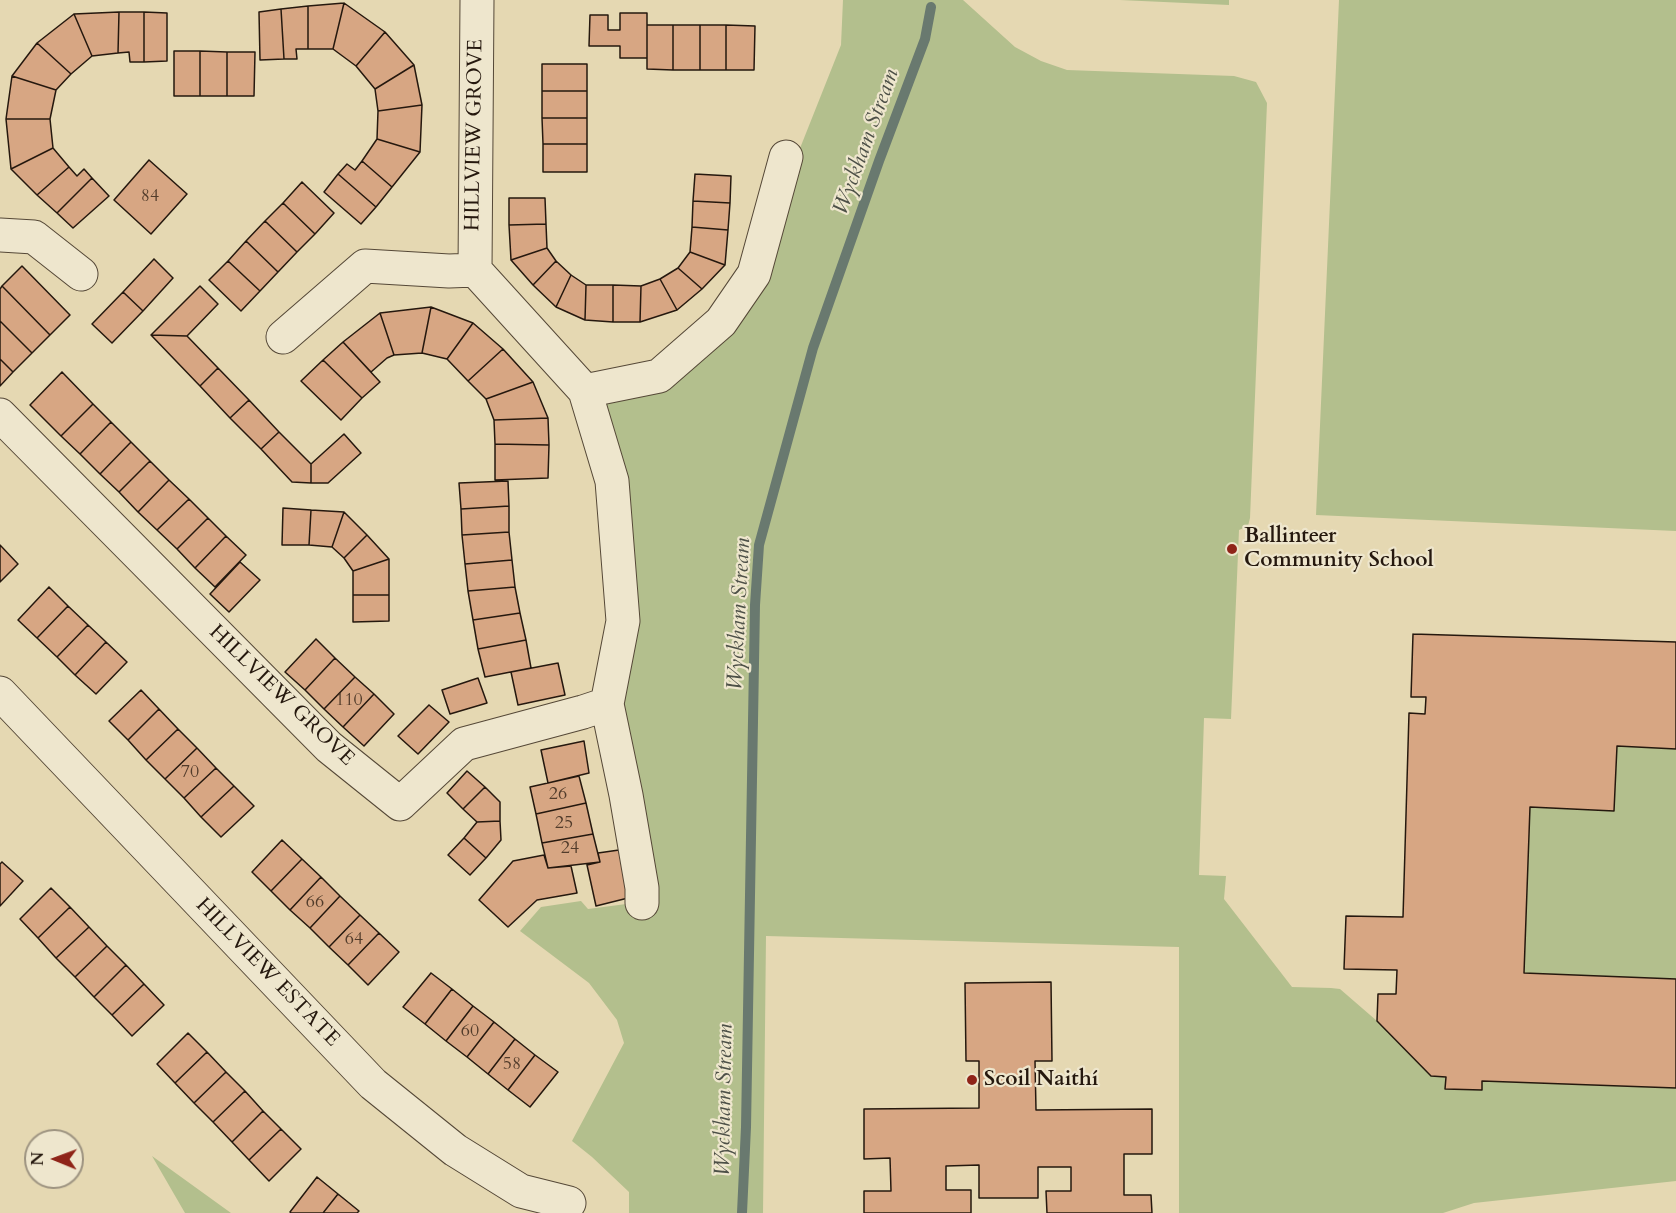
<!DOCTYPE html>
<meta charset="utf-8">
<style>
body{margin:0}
#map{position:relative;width:1676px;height:1213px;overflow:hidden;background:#e5d8b2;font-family:Cardo,serif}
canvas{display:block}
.north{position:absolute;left:24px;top:1129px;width:60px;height:60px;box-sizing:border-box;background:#eee6cd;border:2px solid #9e9481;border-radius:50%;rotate:271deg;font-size:16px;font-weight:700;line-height:24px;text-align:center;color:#25180e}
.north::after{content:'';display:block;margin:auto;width:21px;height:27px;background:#8f2418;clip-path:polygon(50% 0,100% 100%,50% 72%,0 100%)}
</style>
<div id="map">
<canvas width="1676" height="1213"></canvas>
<div class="north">N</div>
</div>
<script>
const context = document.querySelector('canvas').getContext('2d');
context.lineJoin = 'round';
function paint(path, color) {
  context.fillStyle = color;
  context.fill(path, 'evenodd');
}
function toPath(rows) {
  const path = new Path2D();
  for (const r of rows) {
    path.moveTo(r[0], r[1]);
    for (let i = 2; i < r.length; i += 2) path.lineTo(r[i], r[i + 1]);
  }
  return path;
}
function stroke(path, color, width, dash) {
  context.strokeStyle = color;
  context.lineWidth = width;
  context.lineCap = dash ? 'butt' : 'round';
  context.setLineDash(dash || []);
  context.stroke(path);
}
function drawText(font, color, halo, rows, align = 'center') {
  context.font = font + ' Cardo,serif';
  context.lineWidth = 4.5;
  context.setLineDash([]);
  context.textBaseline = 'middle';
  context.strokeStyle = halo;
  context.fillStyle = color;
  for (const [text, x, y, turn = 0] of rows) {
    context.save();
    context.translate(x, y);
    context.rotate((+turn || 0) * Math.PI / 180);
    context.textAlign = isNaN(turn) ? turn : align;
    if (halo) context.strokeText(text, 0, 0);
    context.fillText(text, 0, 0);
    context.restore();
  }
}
paint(toPath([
 [843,0,963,0,1015,47,1041,61,1067,70,1234,76,1256,82,1267,103,1250,518,1248,526,1239,530,1231,719,1204,718,1199,875,1226,876,1224,899,1292,987,1331,988,1340,989,1377,1021,1431,1076,1446,1077,1445,1089,1482,1090,1482,1081,1676,1088,1676,1181,1474,1203,1443,1213,1179,1213,1179,947,766,936,763,1213,629,1213,629,1192,592,1157,572,1141,624,1043,617,1020,589,983,520,931,541,907,581,901,588,909,634,903,618,799,622,615,594,397,729,327,841,45],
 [1120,0,1229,0,1229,5],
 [1339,0,1676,0,1676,531,1316,515],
 [1617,746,1676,749,1676,979,1524,973,1530,807,1614,811],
 [152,1156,231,1213,185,1213]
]), '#b3bf8d');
stroke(toPath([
 [742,1213,746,1127,755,605,759,545,813,348,879,161,925,39,931,7]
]), '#69796f', 10);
const building = toPath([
 [344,3,333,49,308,49,308,6,344,3],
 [344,3,385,32,356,66,333,49,344,3],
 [308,6,308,49,296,49,297,59,284,59,281,9,308,6],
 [281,9,284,59,260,60,259,12,281,9],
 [119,12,144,12,144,62,130,62,129,52,118,53,119,12],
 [119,12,118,53,92,56,74,14,119,12],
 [144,12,167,13,167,61,144,62,144,12],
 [620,13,647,13,647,58,620,58,620,46,589,46,590,15,608,15,608,30,620,30,620,13],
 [74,14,92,56,71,74,37,43,74,14],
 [647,25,673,25,673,70,647,69,647,25],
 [673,25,700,25,700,70,673,70,673,25],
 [700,25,726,25,726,70,700,70,700,25],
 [726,25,755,26,754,70,726,70,726,25],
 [385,32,414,65,375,89,356,66,385,32],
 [37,43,71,74,56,90,12,76,37,43],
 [174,51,200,51,200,96,174,96,174,51],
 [200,51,227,52,227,96,200,96,200,51],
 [227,52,255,52,254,96,227,96,227,52],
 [542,64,587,64,587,91,542,91,542,64],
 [414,65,422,105,378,111,375,89,414,65],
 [12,76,56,90,50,119,6,119,12,76],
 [542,91,587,91,587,118,542,118,542,91],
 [422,105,420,152,377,139,378,111,422,105],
 [542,118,587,118,587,144,543,144,542,118],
 [6,119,50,119,53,148,11,169,6,119],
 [377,139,420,152,392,187,362,161,377,139],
 [543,144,587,144,587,172,543,172,543,144],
 [53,148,69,167,37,195,11,169,53,148],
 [149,160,187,194,151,234,114,200,149,160],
 [362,161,392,187,376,207,338,174,347,164,355,170,362,161],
 [69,167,77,176,84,169,92,178,57,213,37,195,69,167],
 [338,174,376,207,361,224,324,192,338,174],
 [695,174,731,176,730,203,693,201,695,174],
 [92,178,109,196,73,228,57,213,92,178],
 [302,182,334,213,315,234,283,203,302,182],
 [509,198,545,198,546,224,509,225,509,198],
 [693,201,730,203,728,230,692,227,693,201],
 [283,203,315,234,297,252,265,221,283,203],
 [265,221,297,252,278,272,246,241,265,221],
 [546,224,547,248,511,260,509,225,546,224],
 [692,227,728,230,725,265,690,252,692,227],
 [246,241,278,272,260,291,228,261,246,241],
 [547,248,556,261,533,285,511,260,547,248],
 [690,252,725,265,702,289,678,268,690,252],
 [154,259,173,278,143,311,123,292,154,259],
 [228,261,260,291,241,311,209,280,228,261],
 [556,261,571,275,556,307,533,285,556,261],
 [22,266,70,315,50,335,2,286,22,266],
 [678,268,702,289,677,310,660,279,678,268],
 [571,275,586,285,585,320,556,307,571,275],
 [660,279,677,310,640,322,641,286,660,279],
 [586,285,613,285,613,322,585,320,586,285],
 [613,285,641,286,640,322,613,322,613,285],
 [2,286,50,335,32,353,0,321,0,289,2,286],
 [200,286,218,304,187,336,151,335,200,286],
 [123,292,143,311,112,343,92,324,123,292],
 [431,307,422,353,394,355,380,313,431,307],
 [431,307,473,323,447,359,422,353,431,307],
 [380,313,394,355,387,358,371,372,343,342,380,313],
 [0,321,32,353,13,372,0,359,0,321],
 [473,323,503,349,468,381,447,359,473,323],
 [151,335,187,336,218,368,200,386,151,335],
 [343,342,380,382,362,398,323,360,343,342],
 [503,349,533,382,486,399,468,381,503,349],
 [0,359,13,372,0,386,0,359],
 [323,360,362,398,341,420,301,381,323,360],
 [218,368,249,400,230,418,200,386,218,368],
 [62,372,93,404,61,436,30,405,62,372],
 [533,382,548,418,494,420,486,399,533,382],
 [249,400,279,432,261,449,230,418,249,400],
 [93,404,111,422,80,454,61,436,93,404],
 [548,418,549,445,495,444,494,420,548,418],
 [111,422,131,442,100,474,80,454,111,422],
 [279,432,311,464,311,483,292,482,261,449,279,432],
 [344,434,361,453,328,483,311,483,311,464,344,434],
 [131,442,150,461,119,492,100,474,131,442],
 [495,444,549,445,548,478,495,480,495,444],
 [150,461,169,480,138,512,119,492,150,461],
 [169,480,189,499,157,530,138,512,169,480],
 [508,481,509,506,461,509,459,483,508,481],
 [189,499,208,518,177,549,157,530,189,499],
 [509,506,509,532,462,535,461,509,509,506],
 [283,508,311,510,309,545,282,545,283,508],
 [311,510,344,512,332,547,309,545,311,510],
 [344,512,367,535,344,558,332,547,344,512],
 [208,518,226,536,195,568,177,549,208,518],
 [509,532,512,560,465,564,462,535,509,532],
 [367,535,389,559,353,571,344,558,367,535],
 [226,536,246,555,215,587,195,568,226,536],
 [0,545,18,564,0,582,0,545],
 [389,559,389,595,353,595,353,571,389,559],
 [512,560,515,587,468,591,465,564,512,560],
 [240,562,260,580,229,612,210,594,240,562],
 [49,587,68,606,37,638,18,620,49,587],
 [515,587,520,613,473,620,468,591,515,587],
 [353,595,389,595,389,621,353,622,353,595],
 [68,606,88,625,57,657,37,638,68,606],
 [520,613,526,640,478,649,473,620,520,613],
 [88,625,106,642,75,675,57,657,88,625],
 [1413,634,1676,642,1676,749,1617,746,1614,811,1530,807,1524,973,1676,979,1676,1088,1482,1081,1482,1090,1445,1089,1446,1077,1431,1076,1377,1021,1378,994,1396,994,1397,970,1344,969,1346,916,1403,917,1409,713,1425,714,1426,697,1411,697,1413,634],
 [316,639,335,658,305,690,285,672,316,639],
 [526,640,531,668,485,677,478,649,526,640],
 [106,642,127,662,96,694,75,675,106,642],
 [335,658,355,677,324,709,305,690,335,658],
 [558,663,565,695,518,705,511,672,558,663],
 [355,677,374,694,343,727,324,709,355,677],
 [478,678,487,703,450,714,442,690,478,678],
 [141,690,159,709,128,740,109,721,141,690],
 [374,694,394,714,364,746,343,727,374,694],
 [429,705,449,722,418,754,398,736,429,705],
 [159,709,178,729,146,760,128,740,159,709],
 [178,729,197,748,165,779,146,760,178,729],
 [584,741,589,773,548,783,541,750,584,741],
 [197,748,216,768,184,798,165,779,197,748],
 [216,768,234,786,201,817,184,798,216,768],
 [467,771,485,787,463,809,447,793,467,771],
 [579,776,586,803,536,814,530,787,579,776],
 [234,786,254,806,221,837,201,817,234,786],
 [485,787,500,802,500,821,477,822,463,809,485,787],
 [586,803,593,834,542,843,536,814,586,803],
 [500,821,501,840,486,858,464,838,477,822,500,821],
 [593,834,600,862,548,868,542,843,593,834],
 [464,838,486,858,470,875,448,855,464,838],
 [282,840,302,859,271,891,252,872,282,840],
 [619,850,628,898,596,906,587,865,600,862,598,853,619,850],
 [544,855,548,868,571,866,577,893,537,900,508,927,479,900,513,861,544,855],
 [302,859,321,877,290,910,271,891,302,859],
 [2,862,23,881,0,906,0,864,2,862],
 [321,877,340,896,310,928,290,910,321,877],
 [51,888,70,907,38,938,20,919,51,888],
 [340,896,360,915,329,947,310,928,340,896],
 [70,907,89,927,56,958,38,938,70,907],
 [360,915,379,933,348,965,329,947,360,915],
 [89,927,107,946,75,977,56,958,89,927],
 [379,933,399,952,368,985,348,965,379,933],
 [107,946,126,965,94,997,75,977,107,946],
 [126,965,144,984,112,1015,94,997,126,965],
 [431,973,452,989,425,1024,403,1007,431,973],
 [1051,982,1052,1061,1035,1061,1036,1110,1152,1109,1152,1154,1124,1154,1124,1195,1151,1195,1152,1213,1047,1213,1046,1191,1071,1191,1071,1167,1038,1167,1038,1198,979,1198,979,1165,946,1166,946,1190,971,1190,971,1213,864,1213,864,1191,891,1191,890,1158,864,1159,864,1109,979,1108,979,1061,966,1061,965,983,1051,982],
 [144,984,164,1005,132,1036,112,1015,144,984],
 [452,989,473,1006,446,1041,425,1024,452,989],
 [473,1006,494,1022,467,1057,446,1041,473,1006],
 [494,1022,515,1039,488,1074,467,1057,494,1022],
 [188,1033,207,1052,175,1083,157,1064,188,1033],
 [515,1039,535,1055,508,1090,488,1074,515,1039],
 [207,1052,226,1072,194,1103,175,1083,207,1052],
 [535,1055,558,1072,530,1107,508,1090,535,1055],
 [226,1072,245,1091,213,1122,194,1103,226,1072],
 [245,1091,263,1111,232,1142,213,1122,245,1091],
 [263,1111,281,1129,249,1160,232,1142,263,1111],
 [281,1129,301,1149,269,1181,249,1160,281,1129],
 [317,1177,338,1194,323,1213,291,1213,290,1212,317,1177],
 [338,1194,359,1211,357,1213,323,1213,338,1194]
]);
paint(building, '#d7a683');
stroke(building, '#25180e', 1.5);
const minor = toPath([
 [477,0,475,270,585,391,612,481,623,621,607,704,626,795,642,888,642,903],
 [0,235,34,237,81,274],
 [283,337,365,266,449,271,475,270],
 [585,391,659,376,721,322,754,274,786,157],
 [0,415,329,747,400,804,464,744,583,712,607,704],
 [0,693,373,1084,455,1150,521,1191,569,1203]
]);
stroke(minor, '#554837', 35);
stroke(minor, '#eee6cd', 33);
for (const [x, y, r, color] of [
 [1232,549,6,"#8f2418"],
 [972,1080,6,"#8f2418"]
]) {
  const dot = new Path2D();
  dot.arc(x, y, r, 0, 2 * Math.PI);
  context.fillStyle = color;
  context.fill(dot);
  stroke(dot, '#eee6cd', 2);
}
drawText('18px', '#523c2b', null, [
 ["84",150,197],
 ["110",349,701],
 ["70",190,773],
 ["26",558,795],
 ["25",564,824],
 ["24",570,849],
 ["66",315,903],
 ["64",354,940],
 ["60",470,1032],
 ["58",512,1065]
]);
drawText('21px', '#25180e', '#eee6cd', [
 ["HILLVIEW GROVE",475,135,-89],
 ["HILLVIEW GROVE",281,696,44],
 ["HILLVIEW ESTATE",267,973,46]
]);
drawText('bold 21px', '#25180e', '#eee6cd', [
 ["Ballinteer",1244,537],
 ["Community School",1244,561],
 ["Scoil Naithí",984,1080]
], 'left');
drawText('italic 22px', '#4d5047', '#eee6cd', [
 ["Wyckham Stream",867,142,-70],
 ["Wyckham Stream",740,614,-87],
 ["Wyckham Stream",725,1100,-89]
]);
</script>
